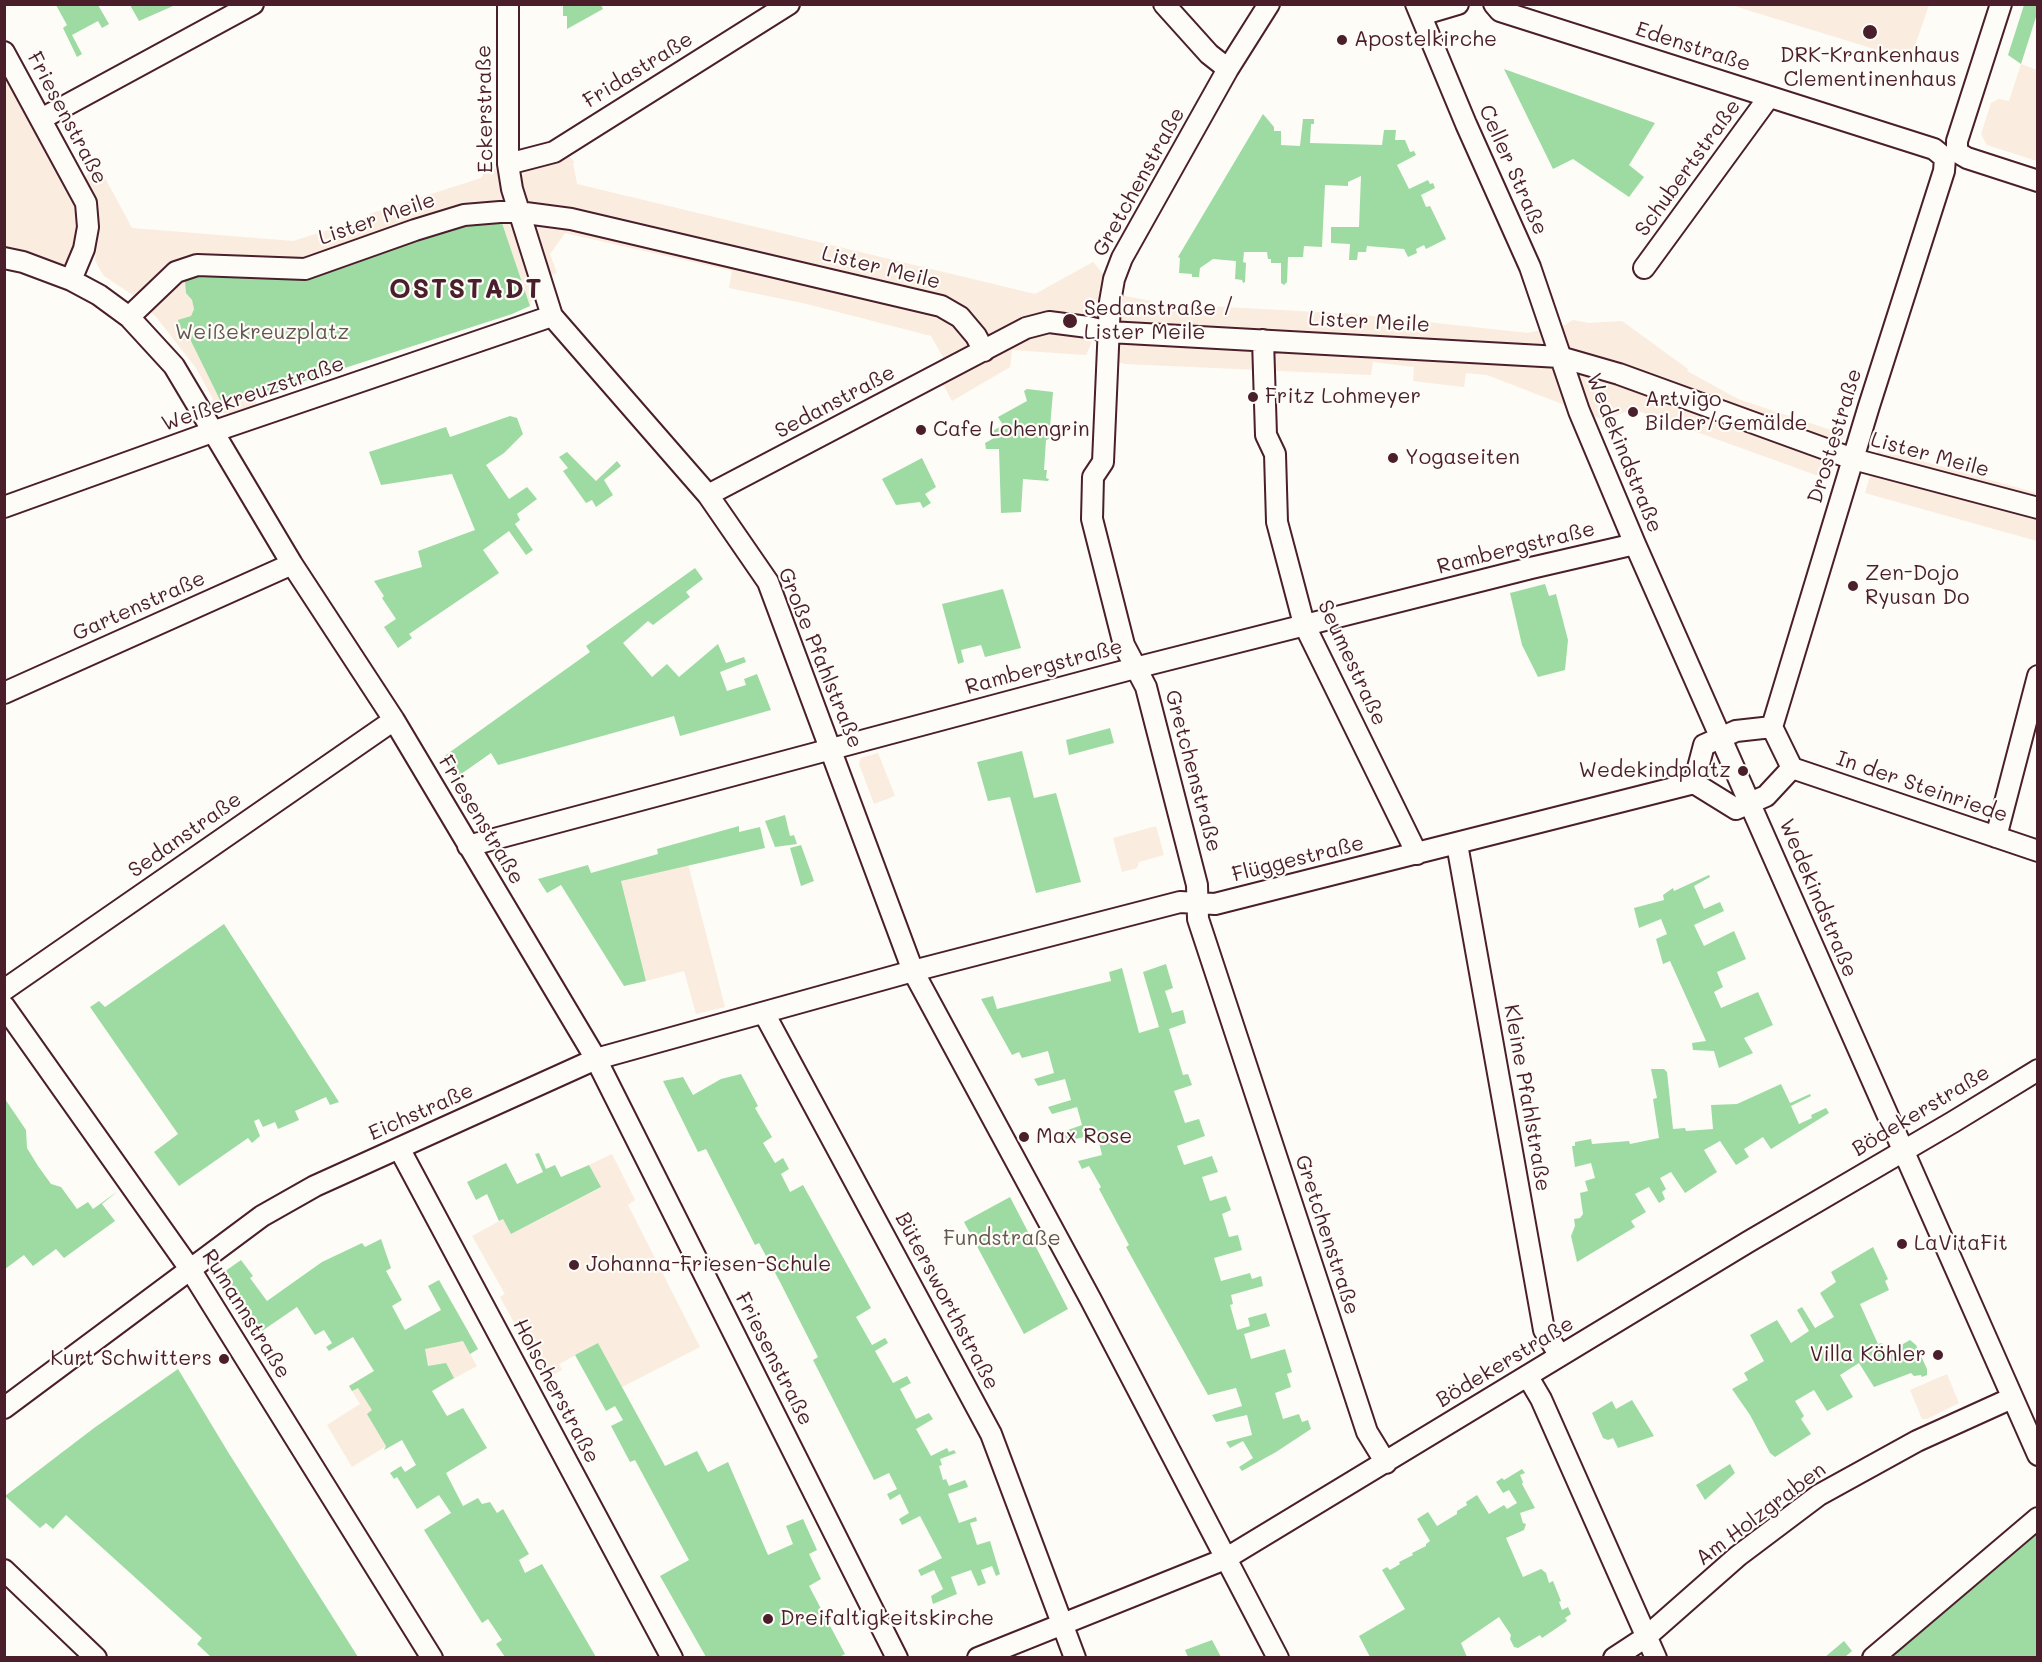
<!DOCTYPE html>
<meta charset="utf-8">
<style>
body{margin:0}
#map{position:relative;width:2042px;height:1662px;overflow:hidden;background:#fdfcf7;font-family:Mali,sans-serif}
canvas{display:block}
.frame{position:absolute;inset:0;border:6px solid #4a1f2b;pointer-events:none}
</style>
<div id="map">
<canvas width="2042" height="1662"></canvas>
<div class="frame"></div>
</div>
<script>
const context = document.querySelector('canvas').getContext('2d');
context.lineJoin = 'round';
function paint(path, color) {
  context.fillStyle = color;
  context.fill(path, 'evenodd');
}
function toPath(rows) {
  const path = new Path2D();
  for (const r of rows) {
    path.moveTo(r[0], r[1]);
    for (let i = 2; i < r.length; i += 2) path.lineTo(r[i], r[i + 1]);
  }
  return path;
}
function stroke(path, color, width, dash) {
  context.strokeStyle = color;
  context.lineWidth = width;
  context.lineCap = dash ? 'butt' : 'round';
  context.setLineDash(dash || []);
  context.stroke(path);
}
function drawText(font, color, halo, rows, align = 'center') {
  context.font = font + ' Mali,sans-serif';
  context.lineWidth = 4.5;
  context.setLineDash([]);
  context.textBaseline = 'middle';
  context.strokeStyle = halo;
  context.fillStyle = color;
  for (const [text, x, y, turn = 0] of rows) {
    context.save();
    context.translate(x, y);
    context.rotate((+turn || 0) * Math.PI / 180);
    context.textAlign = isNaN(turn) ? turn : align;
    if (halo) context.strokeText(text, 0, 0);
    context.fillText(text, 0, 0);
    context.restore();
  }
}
paint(toPath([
 [1731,5,1929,5,1910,60],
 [2021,64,2037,70,2037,161,1987,145,1981,134,1991,103,1999,99,2009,101],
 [4,72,81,207,71,280,5,265],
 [567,155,575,162,573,163,577,184,1035,294,1093,262,1104,275,1096,332,1086,355,1012,350,1010,367,952,401,933,365,944,359,931,336,807,304,729,288,732,271,565,233,550,254,557,273,547,276,519,185,520,177,524,173],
 [491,162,497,171,511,222,535,288,530,306,502,223,463,225,188,295,192,300,194,309,182,340,190,338,221,402,253,391,257,405,231,413,222,413,211,406,213,399,196,368,157,318,136,297,104,276,99,268,95,260,100,228,96,208,81,182,97,163,132,228,293,241,370,217,369,214,481,178],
 [1120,295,1151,301,1151,303,1354,314,1528,333,1565,325,1573,320,1589,323,1622,321,1688,369,1687,371,1738,399,1846,435,1833,452,1827,479,1633,409,1604,420,1487,375,1466,373,1464,387,1413,381,1414,367,1373,362,1371,375,1125,364,1114,361],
 [1878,450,1885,454,1900,455,2037,493,2037,541,1865,493],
 [878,753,895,796,874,804,859,764,861,758],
 [1156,826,1164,855,1139,862,1137,868,1122,872,1113,838],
 [688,864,725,1007,696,1014,684,971,646,981,621,881],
 [612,1154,635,1200,628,1205,700,1347,622,1387,598,1343,559,1364,562,1370,545,1379,500,1297,505,1294,472,1236,503,1219,511,1234,600,1188,589,1165],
 [453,1304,478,1349,470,1354,477,1366,407,1404,419,1426,352,1467,327,1425,360,1404,349,1386,374,1371,363,1354],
 [1947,1374,1959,1403,1927,1419,1922,1419,1910,1390]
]), '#faecde');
paint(toPath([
 [172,4,173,6,139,21,130,5],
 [56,5,98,5,109,24,102,28,98,21,72,35,82,54,77,57,63,28,67,25],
 [563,5,601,5,603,9,567,29,567,16,563,16],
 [2024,5,2037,5,2037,14,2021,64,2008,55],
 [1504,69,1655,123,1629,165,1644,177,1629,197,1573,159,1553,169],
 [1263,114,1274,127,1274,131,1281,131,1281,145,1300,146,1303,119,1314,119,1314,124,1311,124,1310,143,1382,145,1384,130,1396,130,1395,140,1405,140,1410,152,1414,151,1416,155,1397,165,1409,189,1428,180,1430,184,1433,183,1435,188,1421,195,1426,207,1430,206,1446,239,1426,249,1424,245,1416,249,1417,253,1408,257,1404,249,1367,246,1366,252,1358,252,1357,260,1349,260,1350,244,1331,243,1331,227,1359,227,1361,176,1348,182,1348,186,1325,185,1322,247,1304,246,1303,257,1288,257,1287,282,1284,285,1281,283,1281,263,1271,263,1271,259,1268,259,1267,252,1244,252,1243,262,1246,263,1245,282,1243,283,1242,280,1235,279,1236,261,1213,259,1200,268,1199,277,1192,277,1192,274,1179,273,1180,258,1178,257],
 [502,223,530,306,512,314,255,397,253,391,221,402,190,339,182,340,178,320,191,316,194,309,192,300,186,293,185,281,195,274,302,277,463,225],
 [1027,389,1053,392,1049,439,1046,440,1044,470,1047,470,1046,478,1049,479,1048,481,1023,479,1021,512,1001,513,999,449,986,449,985,443,994,438,991,432,1003,425,998,417,1027,401,1024,391],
 [510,416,517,418,523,434,504,453,486,465,509,499,527,487,537,499,517,514,520,520,515,524,533,550,526,555,509,531,483,550,499,573,409,634,412,638,398,648,384,627,396,619,382,598,384,596,374,581,422,567,418,551,475,530,452,474,381,485,369,452,446,427,450,437],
 [567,452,596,481,617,461,621,466,604,480,613,495,596,507,592,500,586,503,563,471,568,468,559,457],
 [922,458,936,487,925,494,931,503,923,508,920,502,896,505,882,479],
 [695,568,703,579,686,592,690,597,653,625,648,621,623,643,652,677,667,664,679,677,718,644,726,663,744,657,746,662,720,672,727,691,746,685,744,679,757,674,771,710,680,736,674,716,498,765,491,753,454,779,443,757,590,652,586,646],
 [1545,584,1549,596,1556,594,1568,640,1565,670,1538,677,1522,645,1510,593],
 [1003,589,1021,648,985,657,981,645,961,650,964,662,958,664,942,604],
 [1110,728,1114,743,1069,755,1066,740],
 [1022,751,1034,798,1056,793,1081,882,1036,893,1010,797,988,801,977,762],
 [785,815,790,836,794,835,797,844,775,847,765,821],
 [739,826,739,832,760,827,765,848,621,881,646,981,624,986,561,885,547,893,538,879,588,865,591,873,658,854,657,849],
 [801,845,814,881,801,886,790,848],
 [1709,875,1710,877,1694,886,1704,909,1720,902,1724,911,1694,925,1704,946,1734,931,1746,959,1717,972,1723,987,1714,992,1721,1008,1758,992,1773,1025,1744,1038,1753,1053,1719,1068,1714,1051,1693,1050,1692,1043,1706,1041,1670,961,1663,964,1656,939,1667,934,1661,919,1639,928,1634,908,1664,900,1663,895,1673,888,1674,891],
 [224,924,339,1102,330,1105,326,1097,295,1111,299,1120,278,1129,275,1122,263,1127,259,1119,254,1121,260,1136,252,1143,248,1138,179,1186,154,1152,178,1134,90,1007,99,1001,105,1007],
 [1166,964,1173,988,1165,991,1172,1013,1183,1010,1186,1023,1169,1029,1183,1075,1188,1074,1192,1085,1174,1091,1185,1123,1199,1119,1205,1136,1177,1146,1184,1165,1212,1156,1218,1172,1202,1177,1210,1201,1226,1196,1231,1210,1222,1214,1229,1237,1238,1235,1242,1250,1214,1258,1221,1281,1250,1273,1252,1279,1261,1276,1263,1286,1231,1295,1233,1304,1230,1305,1237,1330,1250,1326,1248,1318,1266,1313,1270,1326,1244,1334,1251,1359,1285,1349,1292,1372,1287,1374,1291,1387,1275,1393,1283,1419,1299,1414,1302,1422,1308,1420,1311,1429,1276,1452,1242,1471,1239,1467,1253,1458,1243,1441,1230,1448,1226,1442,1252,1435,1247,1415,1216,1422,1212,1415,1242,1406,1236,1388,1208,1395,1126,1247,1129,1245,1099,1189,1101,1187,1089,1166,1082,1169,1078,1161,1102,1155,1097,1134,1067,1141,1062,1132,1082,1125,1077,1107,1052,1114,1048,1107,1071,1100,1065,1079,1038,1086,1034,1079,1054,1073,1048,1051,1022,1058,1019,1052,1012,1055,981,999,993,996,997,1009,1111,981,1109,972,1122,968,1139,1033,1159,1027,1143,972],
 [1651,1069,1664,1069,1667,1072,1673,1129,1685,1128,1686,1131,1713,1129,1711,1105,1737,1104,1781,1084,1790,1103,1810,1094,1811,1096,1791,1106,1799,1124,1812,1118,1811,1115,1826,1108,1829,1113,1771,1149,1763,1137,1744,1149,1749,1157,1736,1165,1720,1141,1704,1150,1717,1172,1685,1193,1671,1172,1660,1178,1666,1189,1662,1192,1665,1199,1659,1203,1649,1187,1635,1194,1646,1212,1631,1221,1635,1227,1577,1262,1571,1236,1575,1226,1574,1219,1580,1218,1583,1214,1580,1193,1588,1191,1585,1181,1595,1178,1591,1163,1575,1167,1572,1146,1575,1146,1575,1142,1591,1139,1592,1144,1629,1141,1630,1144,1659,1138,1653,1099,1657,1098],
 [741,1074,758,1106,755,1108,772,1137,763,1143,775,1163,783,1158,789,1169,781,1174,790,1192,803,1185,871,1308,856,1317,872,1345,885,1338,887,1341,888,1343,875,1351,893,1383,907,1376,911,1383,900,1389,916,1419,929,1413,933,1419,916,1429,931,1456,947,1448,949,1452,954,1450,956,1453,940,1459,942,1465,939,1466,943,1480,946,1479,949,1486,965,1480,967,1484,968,1487,948,1494,959,1523,976,1517,977,1521,970,1523,977,1545,990,1541,1000,1574,996,1576,992,1566,981,1570,986,1583,978,1586,971,1570,951,1577,957,1594,933,1604,931,1596,943,1589,934,1570,921,1576,918,1570,942,1558,920,1516,902,1525,899,1519,909,1513,900,1494,890,1500,887,1494,897,1489,889,1473,874,1480,813,1360,818,1357,780,1282,759,1243,755,1245,706,1149,698,1152,663,1081,683,1077,693,1095,721,1079],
 [5,1099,26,1130,27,1148,38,1166,51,1184,61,1187,77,1209,88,1202,93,1209,118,1191,102,1204,115,1221,64,1258,56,1249,33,1266,24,1255,5,1269],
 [539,1153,546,1169,555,1165,561,1177,589,1165,601,1187,511,1234,503,1219,499,1221,487,1194,476,1200,467,1182,506,1163,517,1184,543,1172,535,1154],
 [1010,1197,1068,1309,1024,1334,964,1222],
 [381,1239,391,1268,386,1271,402,1300,392,1306,405,1330,441,1310,428,1286,439,1280,478,1349,470,1354,463,1341,425,1349,428,1366,446,1363,454,1378,432,1391,447,1416,463,1408,487,1448,446,1473,463,1506,478,1498,482,1504,490,1502,497,1513,503,1509,529,1554,519,1560,525,1573,542,1564,596,1657,505,1657,496,1644,502,1640,488,1619,482,1623,424,1530,451,1513,439,1495,417,1509,397,1477,394,1479,390,1473,401,1466,405,1472,416,1465,402,1440,384,1450,386,1446,367,1414,372,1410,358,1388,352,1391,349,1386,374,1371,353,1337,329,1351,326,1347,332,1343,324,1330,315,1335,297,1307,259,1333,224,1272,241,1260,253,1276,250,1278,267,1301,322,1262,362,1243,365,1247],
 [1873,1247,1888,1279,1885,1281,1889,1290,1860,1304,1878,1344,1882,1343,1886,1354,1900,1348,1903,1344,1910,1340,1916,1345,1927,1369,1927,1375,1922,1377,1921,1375,1914,1376,1911,1373,1874,1387,1859,1363,1840,1375,1853,1397,1827,1411,1814,1390,1795,1401,1804,1416,1801,1419,1811,1434,1775,1457,1770,1453,1750,1415,1732,1389,1748,1380,1744,1373,1764,1361,1750,1335,1777,1320,1791,1343,1809,1331,1797,1310,1802,1307,1815,1328,1834,1317,1820,1293,1836,1282,1831,1272],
 [598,1343,665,1466,697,1451,708,1472,728,1462,768,1555,793,1544,786,1526,803,1519,817,1550,809,1554,821,1579,809,1586,845,1654,838,1658,706,1657,660,1576,689,1560,635,1460,630,1462,611,1426,623,1420,615,1406,606,1411,575,1355],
 [178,1369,228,1452,358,1657,211,1657,197,1644,202,1638,66,1515,53,1529,46,1523,40,1528,5,1496,94,1428],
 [1632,1400,1654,1436,1618,1448,1613,1438,1608,1440,1603,1438,1592,1413,1612,1401,1616,1409],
 [1730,1464,1735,1473,1705,1500,1696,1485],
 [1522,1469,1525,1473,1520,1475,1523,1482,1522,1484,1535,1508,1520,1513,1523,1523,1526,1524,1524,1530,1506,1538,1523,1577,1541,1569,1546,1573,1549,1583,1553,1581,1561,1601,1559,1602,1562,1610,1568,1607,1571,1614,1565,1618,1567,1621,1542,1638,1540,1635,1518,1648,1514,1647,1510,1639,1511,1635,1499,1617,1461,1643,1467,1657,1370,1657,1359,1636,1405,1609,1382,1570,1387,1567,1390,1570,1400,1564,1399,1562,1413,1555,1412,1553,1426,1546,1426,1544,1430,1541,1417,1519,1428,1512,1437,1526,1457,1514,1457,1511,1467,1505,1466,1502,1477,1495,1489,1514,1504,1505,1507,1509,1517,1503,1509,1490,1503,1493,1496,1482,1502,1478,1504,1480],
 [2037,1518,2037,1657,1873,1658],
 [1212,1640,1221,1657,1188,1657,1185,1650],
 [1844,1641,1852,1651,1845,1657,1825,1657]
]), '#9ddba3');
const minor = toPath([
 [508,4,508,164,512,189,552,316,708,495,768,582,913,971,1091,1300,1278,1658],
 [1164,4,1209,54,1228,69],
 [1269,4,1228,69,1122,258,1114,279,1110,302,1103,462,1093,477,1092,519,1124,645,1146,687,1197,885,1198,919,1367,1432,1386,1463],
 [1416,4,1466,124,1530,267,1579,411,1635,544,2038,1455],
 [1494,4,1500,11,1934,149,1945,158,1944,171,1869,406,1772,727],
 [2001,4,1957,141,1957,152,1967,158,2038,181],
 [1421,15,1458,4],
 [4,52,86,203,88,227,84,249,71,280],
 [41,119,253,4],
 [508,164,554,152,789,4],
 [4,258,23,262,71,280,99,295,129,317,174,366,292,564,394,720,596,1059,897,1658],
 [1644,268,1769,97],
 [129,317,176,272,197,265,305,269,415,230,464,215,500,212,518,212,571,219,941,306,960,317,976,336,984,351],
 [1263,340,1266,435,1275,454,1277,522,1304,624,1417,854],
 [708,495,1026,328,1049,322,1088,327,1109,332,1560,357,1619,374,1853,459,2038,508],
 [4,507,212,432,552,316],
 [4,693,292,564],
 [1772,727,1792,768,1766,796,1736,809,1694,783,1704,745,1736,731,1772,727],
 [1792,768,2038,851],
 [1996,837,2038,676],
 [1457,844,1544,1330,1560,1356],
 [468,846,1135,668,1531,568,1635,544],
 [4,990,394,720],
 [4,1006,190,1269,432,1658],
 [764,1013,991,1434,1075,1658],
 [399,1148,672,1658],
 [1528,1377,1541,1399,1656,1658],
 [4,1408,262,1216,315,1186,596,1059,913,971,1180,902,1215,904,1694,783],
 [4,1570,96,1658],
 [978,1658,1225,1559,1748,1242,1953,1122,2038,1070],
 [1614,1658,1646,1637,1738,1556,1819,1495,1917,1441,2012,1398],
 [1873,1658,2038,1518]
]);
stroke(minor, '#4a1f2b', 24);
stroke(minor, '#fdfcf7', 20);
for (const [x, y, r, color] of [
 [1870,32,8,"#4a1f2b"],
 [1342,40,6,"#4a1f2b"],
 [1070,321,8,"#4a1f2b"],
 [1253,397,6,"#4a1f2b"],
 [1633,412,6,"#4a1f2b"],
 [921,430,6,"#4a1f2b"],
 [1393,458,6,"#4a1f2b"],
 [1853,586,6,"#4a1f2b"],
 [1743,771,6,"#4a1f2b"],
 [1024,1137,6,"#4a1f2b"],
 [1902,1244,6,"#4a1f2b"],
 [574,1265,6,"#4a1f2b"],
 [1938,1355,6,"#4a1f2b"],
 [224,1359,6,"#4a1f2b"],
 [768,1619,6,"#4a1f2b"]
]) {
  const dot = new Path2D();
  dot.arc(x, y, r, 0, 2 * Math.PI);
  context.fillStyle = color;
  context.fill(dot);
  stroke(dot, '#fdfcf7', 2);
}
drawText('21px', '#4a1f2b', '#fdfcf7', [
 ["Apostelkirche",1354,40],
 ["DRK-Krankenhaus",1870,56,"center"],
 ["Clementinenhaus",1870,80,"center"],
 ["Sedanstraße /",1084,309],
 ["Lister Meile",1084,333],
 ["Fritz Lohmeyer",1265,397],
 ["Artvigo",1645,400],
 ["Bilder/Gemälde",1645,424],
 ["Cafe Lohengrin",933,430],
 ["Yogaseiten",1405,458],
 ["Zen-Dojo",1865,574],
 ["Ryusan Do",1865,598],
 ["Wedekindplatz",1731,771,"right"],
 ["Max Rose",1036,1137],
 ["LaVitaFit",1914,1244],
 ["Johanna-Friesen-Schule",586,1265],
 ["Villa Köhler",1926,1355,"right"],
 ["Kurt Schwitters",212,1359,"right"],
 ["Dreifaltigkeitskirche",780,1619]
], 'left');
drawText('21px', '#4a1f2b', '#fdfcf7', [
 ["Edenstraße",1693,47,18],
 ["Fridastraße",638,70,-32],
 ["Eckerstraße",485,109,-91],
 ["Friesenstraße",67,118,62],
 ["Schubertstraße",1688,168,-54],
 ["Celler Straße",1513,170,66],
 ["Gretchenstraße",1139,182,-61],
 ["Lister Meile",377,219,-19],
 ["Lister Meile",881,268,14],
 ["Lister Meile",1369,322,3],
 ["Weißekreuzstraße",253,394,-19],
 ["Sedanstraße",835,402,-28],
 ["Drostestraße",1835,436,-73],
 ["Wedekindstraße",1624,453,68],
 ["Lister Meile",1930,455,15],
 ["Rambergstraße",1516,548,-14],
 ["Gartenstraße",139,606,-24],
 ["Große Pfahlstraße",820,658,68],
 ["Seumestraße",1352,663,65],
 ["Rambergstraße",1044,667,-15],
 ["Gretchenstraße",1193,771,75],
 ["In der Steinriede",1922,787,19],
 ["Friesenstraße",481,820,59],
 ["Sedanstraße",185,835,-35],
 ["Flüggestraße",1298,859,-14],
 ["Wedekindstraße",1818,898,67],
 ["Kleine Pfahlstraße",1527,1098,80],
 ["Bödekerstraße",1921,1111,-31],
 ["Eichstraße",421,1112,-24],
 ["Gretchenstraße",1327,1235,72],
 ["Bütersworthstraße",947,1301,62],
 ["Rumannstraße",246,1314,58],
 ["Friesenstraße",774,1359,63],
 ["Bödekerstraße",1505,1362,-31],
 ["Holscherstraße",556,1391,62],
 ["Am Holzgraben",1761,1514,-37]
]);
drawText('21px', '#63574f', '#fdfcf7', [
 ["Weißekreuzplatz",262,333],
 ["Fundstraße",1002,1239]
]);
context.letterSpacing = '1.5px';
drawText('bold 27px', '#4a1f2b', '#fdfcf7', [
 ["OSTSTADT",466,290]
]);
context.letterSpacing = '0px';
</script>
